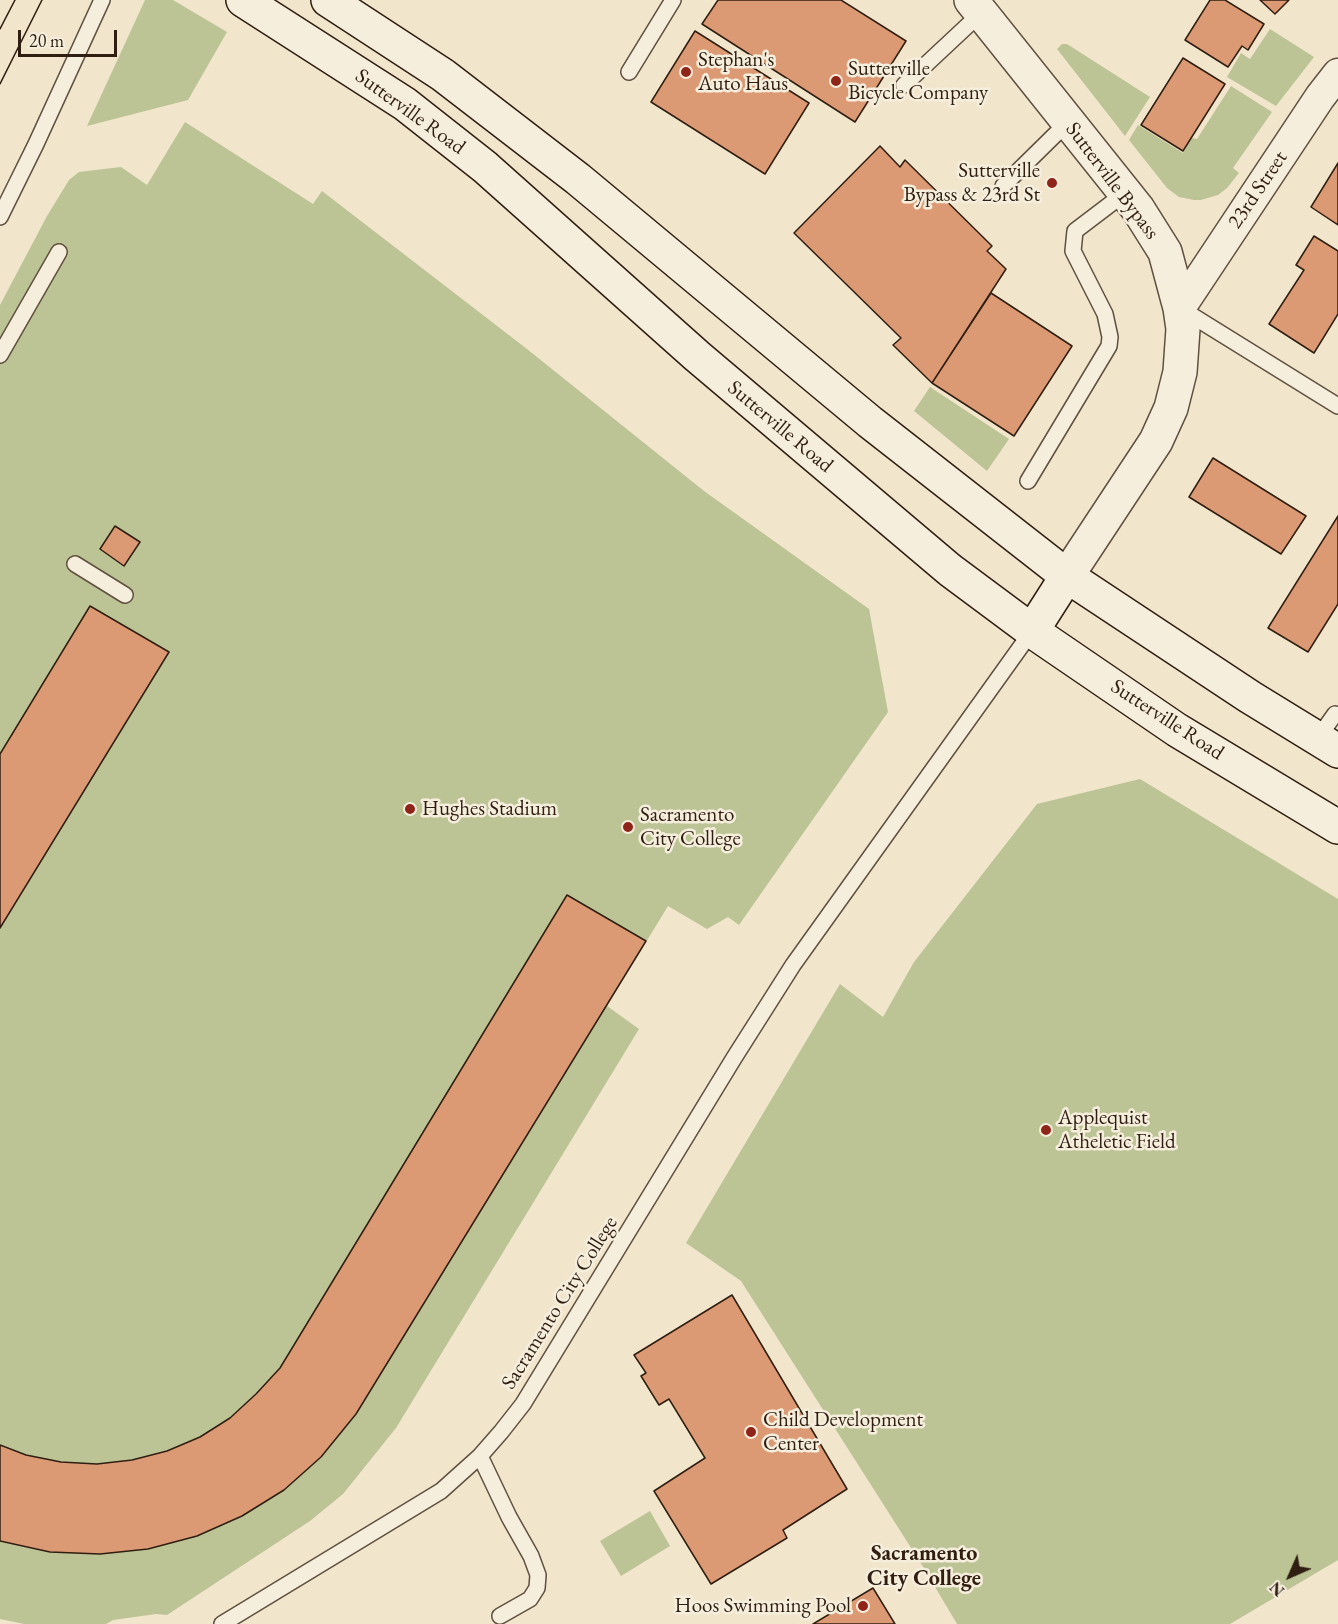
<!DOCTYPE html>
<style>
body{margin:0}
#map{position:relative;width:1338px;height:1624px;overflow:hidden;background:#f1e5cb;font-family:"EB Garamond",serif}
canvas{display:block}
.north{position:absolute;left:1260px;top:1546px;width:60px;height:60px;-webkit-text-stroke:4px #f6eedd;paint-order:stroke;rotate:225deg;font-size:16px;font-weight:700;line-height:24px;text-align:center;color:#2f1e11}
.north::after{content:'';display:block;margin:auto;width:21px;height:27px;background:#2f1e11;clip-path:polygon(50% 0,100% 100%,50% 72%,0 100%)}
.scale{position:absolute;left:18px;top:30px;width:99px;height:27px;box-sizing:border-box;border:3px solid #2f1e11;border-top:0;padding-left:8px;font-size:18px;line-height:21px;white-space:nowrap;color:#2f1e11;-webkit-text-stroke:4px #f6eedd;paint-order:stroke}
</style>
<div id="map">
<canvas width="1338" height="1624"></canvas>
<div class="north">N</div>
<div class="scale">20 m</div>
</div>
<script>
const context = document.querySelector('canvas').getContext('2d');
context.lineJoin = 'round';
function paint(path, color) {
  context.fillStyle = color;
  context.fill(path, 'evenodd');
}
function toPath(rows) {
  const path = new Path2D();
  for (const r of rows) {
    path.moveTo(r[0], r[1]);
    for (let i = 2; i < r.length; i += 2) path.lineTo(r[i], r[i + 1]);
  }
  return path;
}
function stroke(path, color, width, dash) {
  context.strokeStyle = color;
  context.lineWidth = width;
  context.lineCap = dash ? 'butt' : 'round';
  context.setLineDash(dash || []);
  context.stroke(path);
}
function drawText(font, color, halo, rows, align = 'center') {
  context.font = font + ' "EB Garamond",serif';
  context.lineWidth = 5;
  context.setLineDash([]);
  context.textBaseline = 'middle';
  context.strokeStyle = halo;
  context.fillStyle = color;
  for (const [text, x, y, turn = 0] of rows) {
    context.save();
    context.translate(x, y);
    context.rotate((+turn || 0) * Math.PI / 180);
    context.textAlign = isNaN(turn) ? turn : align;
    if (halo) context.strokeText(text, 0, 0);
    context.fillText(text, 0, 0);
    context.restore();
  }
}
paint(toPath([
 [145,0,173,0,227,32,188,100,87,126],
 [1270,29,1314,57,1276,106,1227,77,1241,53,1250,59],
 [1062,44,1067,44,1150,97,1125,136,1057,49],
 [1231,86,1272,112,1233,168,1239,173,1227,188,1218,195,1201,200,1194,200,1179,197,1167,188,1129,140,1138,125,1183,153,1192,138,1197,139],
 [185,122,313,204,322,191,527,349,704,491,869,609,888,712,739,925,728,917,707,929,668,906,607,1006,639,1029,396,1428,343,1494,310,1521,167,1615,156,1614,113,1620,106,1624,24,1624,0,1619,0,305,47,216,69,180,79,172,121,167,147,185],
 [930,387,1009,439,987,471,914,411],
 [1140,779,1338,899,1338,1560,1230,1624,957,1624,922,1565,741,1281,686,1243,840,984,883,1017,914,962,1037,804],
 [650,1511,670,1546,621,1576,600,1541]
]), '#bcc496');
const building = toPath([
 [718,0,841,0,906,41,855,122,702,24,718,0],
 [1210,0,1225,0,1264,24,1248,50,1242,46,1228,67,1185,40,1210,0],
 [1260,0,1289,0,1275,14,1260,0],
 [695,31,809,103,765,174,651,102,695,31],
 [1183,58,1225,84,1183,151,1141,125,1183,58],
 [880,146,900,167,905,160,992,246,987,251,1006,269,932,383,893,345,901,338,794,233,880,146],
 [1338,163,1338,225,1311,207,1338,163],
 [1314,236,1338,251,1338,314,1314,353,1269,324,1304,270,1296,265,1314,236],
 [991,293,1072,346,1014,436,932,383,991,293],
 [1213,458,1306,516,1281,554,1189,497,1213,458],
 [1338,516,1338,604,1308,652,1268,628,1338,516],
 [115,526,140,542,124,566,100,549,115,526],
 [90,606,169,652,0,928,0,754,90,606],
 [567,895,646,941,356,1414,321,1457,284,1490,242,1516,197,1536,148,1549,100,1554,50,1552,0,1541,0,1445,26,1455,61,1462,97,1464,132,1460,167,1451,200,1437,230,1418,256,1394,280,1368,567,895],
 [732,1295,847,1489,783,1530,787,1538,711,1584,654,1491,705,1458,669,1399,659,1405,641,1376,646,1373,634,1355,732,1295],
 [873,1588,895,1624,813,1624,873,1588]
]);
paint(building, '#dc9a74');
stroke(building, '#2f1e11', 1.5);
const service = toPath([
 [629,72,673,0],
 [904,85,981,13],
 [1003,186,1068,122],
 [0,217,36,144,102,0],
 [1183,310,1338,406],
 [0,355,59,252],
 [1028,481,1109,346,1110,337,1105,314,1073,251,1075,231,1125,193],
 [75,564,125,595],
 [1318,738,1335,714],
 [480,1456,509,1517,531,1556,538,1575,537,1588,530,1599,500,1616],
 [222,1624,441,1491,480,1456,501,1432,523,1404,734,1058,793,965,1032,631]
]);
const minor = toPath([
 [1180,308,1320,97,1338,74]
]);
const tertiary = toPath([
 [971,0,1138,209,1165,252,1180,308,1183,329,1180,372,1171,408,1156,441,1067,576]
]);
const secondary = toPath([
 [243,0,405,104,485,167,697,356,950,570,1032,631,1177,730,1338,827],
 [328,0,443,75,578,179,870,422,1067,576,1250,697,1338,751],
 [1032,631,1067,576]
]);
stroke(service, '#605040', 18);
stroke(minor, '#605040', 33);
stroke(tertiary, '#605040', 36);
stroke(secondary, '#2f1e11', 36);
stroke(service, '#f6eedd', 15);
stroke(minor, '#f6eedd', 30);
stroke(tertiary, '#f6eedd', 33);
stroke(secondary, '#f6eedd', 33);
stroke(toPath([
 [0,29,15,0],
 [0,84,42,0]
]), '#2f1e11', 1.5);
for (const [x, y, r, color] of [
 [686,72,6,"#8f2418"],
 [836,81,6,"#8f2418"],
 [1052,183,6,"#8f2418"],
 [410,809,6,"#8f2418"],
 [628,827,6,"#8f2418"],
 [1046,1130,6,"#8f2418"],
 [751,1432,6,"#8f2418"],
 [863,1606,6,"#8f2418"]
]) {
  const dot = new Path2D();
  dot.arc(x, y, r, 0, 2 * Math.PI);
  context.fillStyle = color;
  context.fill(dot);
  stroke(dot, '#f6eedd', 2);
}
drawText('21px', '#2f1e11', '#f6eedd', [
 ["Stephan's",698,60],
 ["Auto Haus",698,84],
 ["Sutterville",848,69],
 ["Bicycle Company",848,93],
 ["Sutterville",1040,171,"right"],
 ["Bypass & 23rd St",1040,195,"right"],
 ["Hughes Stadium",422,809],
 ["Sacramento",640,815],
 ["City College",640,839],
 ["Applequist",1058,1118],
 ["Atheletic Field",1058,1142],
 ["Child Development",763,1420],
 ["Center",763,1444],
 ["Hoos Swimming Pool",851,1606,"right"]
], 'left');
drawText('21px', '#2f1e11', '#f6eedd', [
 ["Sutterville Road",410,112,36],
 ["Sutterville Bypass",1112,181,53],
 ["23rd Street",1258,190,-56],
 ["Sutterville Road",780,427,40],
 ["Sutterville Road",1167,720,33],
 ["Sacramento City College",560,1303,-58]
]);
drawText('bold 22px', '#2f1e11', '#f6eedd', [
 ["Sacramento",924,1554],
 ["City College",924,1579]
]);
</script>
